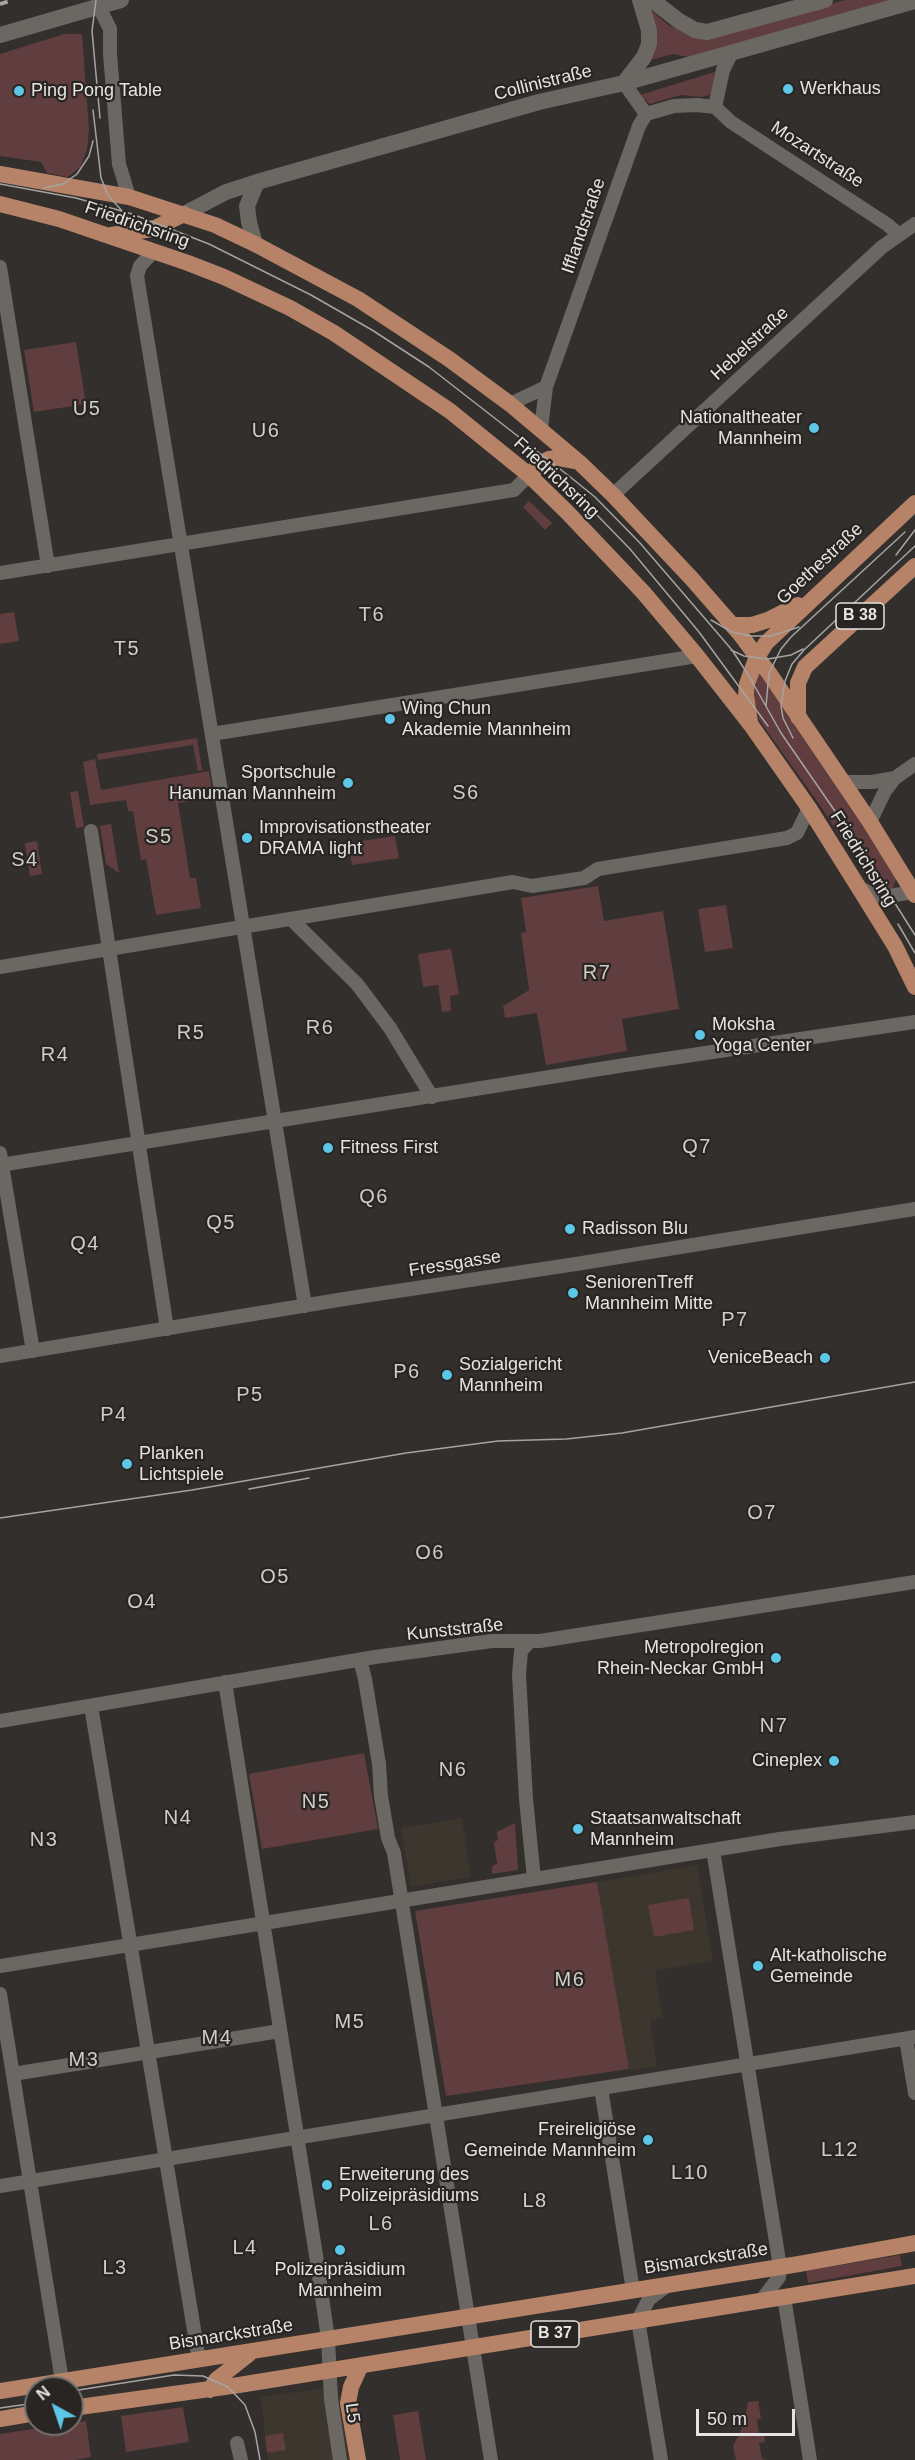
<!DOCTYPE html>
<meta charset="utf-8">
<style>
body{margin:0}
#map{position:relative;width:915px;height:2460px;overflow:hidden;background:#322f2c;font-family:Helvetica,sans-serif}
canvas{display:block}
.north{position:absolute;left:24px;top:2376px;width:60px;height:60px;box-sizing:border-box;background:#282522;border:2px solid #74716f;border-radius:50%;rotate:320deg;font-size:16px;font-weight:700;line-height:24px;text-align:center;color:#e5e4e2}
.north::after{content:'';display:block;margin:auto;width:21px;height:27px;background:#5dc7e8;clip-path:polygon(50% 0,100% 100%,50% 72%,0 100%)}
.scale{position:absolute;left:696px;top:2409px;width:99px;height:27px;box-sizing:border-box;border:3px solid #e5e4e2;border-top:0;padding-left:8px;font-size:18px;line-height:21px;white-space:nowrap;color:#e5e4e2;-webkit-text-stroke:4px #282522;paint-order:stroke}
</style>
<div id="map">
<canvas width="915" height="2460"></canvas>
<div class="north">N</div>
<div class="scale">50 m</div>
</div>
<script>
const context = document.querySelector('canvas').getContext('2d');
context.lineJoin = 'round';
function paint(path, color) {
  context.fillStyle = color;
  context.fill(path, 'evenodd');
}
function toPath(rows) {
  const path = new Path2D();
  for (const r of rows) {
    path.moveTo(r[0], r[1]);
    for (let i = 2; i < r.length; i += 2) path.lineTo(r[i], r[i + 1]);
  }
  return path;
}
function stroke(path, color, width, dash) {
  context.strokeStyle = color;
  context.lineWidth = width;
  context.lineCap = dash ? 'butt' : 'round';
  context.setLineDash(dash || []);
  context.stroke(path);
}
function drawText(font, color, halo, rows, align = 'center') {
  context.font = font + ' Helvetica,sans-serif';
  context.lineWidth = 4.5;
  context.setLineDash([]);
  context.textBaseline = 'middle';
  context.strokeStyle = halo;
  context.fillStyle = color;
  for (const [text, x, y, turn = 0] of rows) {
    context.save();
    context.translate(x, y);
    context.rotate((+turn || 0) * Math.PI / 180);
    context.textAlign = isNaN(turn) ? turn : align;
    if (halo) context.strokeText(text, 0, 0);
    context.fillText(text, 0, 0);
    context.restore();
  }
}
paint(toPath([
 [462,1818,471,1877,411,1887,401,1828],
 [697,1865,713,1961,655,1971,663,2018,650,2020,657,2066,629,2071,597,1882],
 [338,2386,350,2460,268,2460,261,2397]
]), '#3d362e');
paint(toPath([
 [845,0,896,0,688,57,673,54,650,60,651,10,667,24,684,33,698,37,711,38],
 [64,34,82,34,89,129,87,150,80,167,68,177,47,173,41,162,0,156,0,54],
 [718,71,710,95,701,97,681,95,650,104,640,95],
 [76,342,86,404,34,412,24,350],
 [529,501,552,523,545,530,523,507],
 [14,612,19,641,0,644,0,614],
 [758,672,760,672,859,816,896,879,893,888,874,888,819,804,759,720,754,698],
 [197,738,202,770,198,771,193,745,98,760,97,754],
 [95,759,101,790,209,771,213,797,178,803,190,878,196,878,201,908,156,915,146,859,141,860,133,811,128,811,126,800,90,805,83,762],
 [78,791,84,827,76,828,70,792],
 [111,824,119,873,106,864,100,826],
 [395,836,399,858,352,865,348,843],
 [37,841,42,874,30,876,25,843],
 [598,886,604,921,663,911,679,1009,622,1019,627,1051,546,1065,537,1013,505,1018,503,1006,529,990,521,933,526,932,521,898],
 [726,905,733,948,705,952,698,909],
 [451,949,459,994,450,996,451,1011,442,1012,438,985,423,987,418,954],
 [364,1753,378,1829,262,1849,249,1774],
 [515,1823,518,1870,492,1874,492,1866,497,1864,494,1842,498,1840,497,1832],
 [597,1882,629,2069,446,2096,415,1911],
 [689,1898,694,1930,654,1937,648,1905],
 [900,2255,902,2266,808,2283,806,2271],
 [758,2401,761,2418,757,2420,759,2434,764,2434,765,2442,759,2443,762,2459,767,2460,736,2460,733,2446,744,2424,748,2402],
 [183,2407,189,2442,126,2452,121,2416],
 [418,2411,426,2460,400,2460,393,2415],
 [86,2421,91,2457,75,2460,0,2460,0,2434],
 [283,2433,286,2450,267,2453,265,2436]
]), '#603d3e');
stroke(toPath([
 [99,7,110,29,110,54,119,164,129,197],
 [624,83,646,114],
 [715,107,723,70,732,52],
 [646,114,674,106,697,105,715,107,731,122,888,225,898,234],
 [154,251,140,266,137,276,305,1306],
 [0,267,48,566],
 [510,404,546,387],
 [541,429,546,387,639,126,646,114],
 [613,495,882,247,915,224],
 [0,573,514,490,529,475],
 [212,734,697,656],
 [842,782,872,782,895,778],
 [870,822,885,791,895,778,915,764],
 [91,831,167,1329],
 [859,888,881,897,915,892],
 [292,920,357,984,390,1028,432,1097],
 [0,967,513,882,532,886,584,878,598,869,787,838,797,833,809,808],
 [0,1153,33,1351],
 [0,1165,625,1065,915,1022],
 [0,1356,344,1299,576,1264,915,1209],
 [529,1642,521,1651,519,1675,526,1799,534,1879],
 [360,1660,365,1679,379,1764,381,1796,388,1838,394,1853,491,2460],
 [225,1682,316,2255,328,2339,331,2399,340,2460],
 [91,1706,199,2360],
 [0,1721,375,1657,492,1641,540,1641,915,1582],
 [713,1850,780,2267,779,2277,761,2301],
 [0,1966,780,1839,915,1822],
 [0,1994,62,2381],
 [906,2039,915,2093],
 [13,2074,280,2031],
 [601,2088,633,2291],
 [0,2186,915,2037],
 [784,2297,810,2460],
 [237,2443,241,2460],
 [661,2460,638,2320,649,2299,668,2285]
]), '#6b6864', 14);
stroke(toPath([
 [652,0,679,21,695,30,707,32,825,0],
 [0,35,121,0],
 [624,83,644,57,649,44,649,30,640,0],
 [184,214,226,192,257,182,539,102,624,83,915,1],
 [255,244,249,222,247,206,257,182]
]), '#6b6864', 16);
stroke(toPath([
 [0,174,129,197,215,225,255,244,358,299,449,359,510,404,580,463,613,495,692,579,740,634,769,673,870,822,915,895],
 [0,204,59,219,188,263,224,277,290,308,334,333,450,411,529,475,567,512,643,592,697,656,751,725,809,808,859,888,895,946,915,987],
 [111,235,153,229,184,214],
 [529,475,541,463,549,459,558,458,579,462],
 [732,625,752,625,768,620,798,605],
 [798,717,798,683,805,667,915,566],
 [750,722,746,695,747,684,756,659,766,643,915,503],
 [210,2390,216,2380,249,2354],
 [0,2391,799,2264,915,2243],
 [72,2408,239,2385,915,2276],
 [0,2419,36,2413],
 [358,2460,348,2403,351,2387,361,2365]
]), '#b68368', 16);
stroke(toPath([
 [96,0,92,31,100,118],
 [93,110,101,178,108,195,122,211],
 [0,184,76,198,132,214,209,244,311,295,372,330,429,367,569,476,595,497,640,543,732,650,749,676,781,733,855,840,915,935],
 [44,188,63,184,77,174,89,156,93,141],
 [546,467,597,515,630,549,699,632,768,726],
 [896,555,915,530],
 [711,620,732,632,750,636,771,636,799,627],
 [731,650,744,656,768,659,791,655,803,649],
 [766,706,769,673,781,649,791,637,905,532],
 [793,738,783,718,781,706,785,681,792,664,804,650,915,546],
 [898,924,915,953],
 [249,1489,309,1478],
 [0,1518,192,1490,406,1453,498,1441,566,1439,622,1433,915,1382],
 [72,2391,174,2375,203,2376,228,2387,245,2405,255,2432,260,2460],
 [0,2408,36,2403]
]), '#a6a4a2', 1.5);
stroke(toPath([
 [0,4,13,0]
]), '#a6a4a2', 4, [8, 8]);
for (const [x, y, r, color] of [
 [788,89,6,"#5dc7e8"],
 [19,91,6,"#5dc7e8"],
 [814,428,6,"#5dc7e8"],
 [390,719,6,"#5dc7e8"],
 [348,783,6,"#5dc7e8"],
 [247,838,6,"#5dc7e8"],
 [700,1035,6,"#5dc7e8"],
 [328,1148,6,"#5dc7e8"],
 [570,1229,6,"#5dc7e8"],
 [573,1293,6,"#5dc7e8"],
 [825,1358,6,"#5dc7e8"],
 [447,1375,6,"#5dc7e8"],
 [127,1464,6,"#5dc7e8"],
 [776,1658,6,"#5dc7e8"],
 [834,1761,6,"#5dc7e8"],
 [578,1829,6,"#5dc7e8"],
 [758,1966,6,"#5dc7e8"],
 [648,2140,6,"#5dc7e8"],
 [327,2185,6,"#5dc7e8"],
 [340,2250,6,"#5dc7e8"]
]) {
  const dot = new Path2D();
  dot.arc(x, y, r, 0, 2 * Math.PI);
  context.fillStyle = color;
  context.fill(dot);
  stroke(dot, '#282522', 2);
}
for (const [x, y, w] of [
 [860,616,48],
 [555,2334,48]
]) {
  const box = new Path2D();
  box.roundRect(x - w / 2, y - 13, w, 26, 4.5);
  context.fillStyle = '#282522';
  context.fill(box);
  stroke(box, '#e5e4e2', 1.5);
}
drawText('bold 16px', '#e5e4e2', null, [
 ["B 38",860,616],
 ["B 37",555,2334]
]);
drawText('18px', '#e5e4e2', '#282522', [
 ["Collinistraße",543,83,-14],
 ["Mozartstraße",817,155,33],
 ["Friedrichsring",137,225,19],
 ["Ifflandstraße",584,226,-71],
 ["Hebelstraße",750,344,-43],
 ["Friedrichsring",556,478,43],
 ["Goethestraße",820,564,-43],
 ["Friedrichsring",863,859,58],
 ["Fressgasse",455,1264,-9],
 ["Kunststraße",455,1630,-6],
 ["Bismarckstraße",706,2259,-9],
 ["Bismarckstraße",231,2335,-9],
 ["L5",352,2413,82]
]);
drawText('18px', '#e5e4e2', '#282522', [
 ["Werkhaus",800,89],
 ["Ping Pong Table",31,91],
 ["Nationaltheater",802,418,"right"],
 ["Mannheim",802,439,"right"],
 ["Wing Chun",402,709],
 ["Akademie Mannheim",402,730],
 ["Sportschule",336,773,"right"],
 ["Hanuman Mannheim",336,794,"right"],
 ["Improvisationstheater",259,828],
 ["DRAMA light",259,849],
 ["Moksha",712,1025],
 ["Yoga Center",712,1046],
 ["Fitness First",340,1148],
 ["Radisson Blu",582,1229],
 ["SeniorenTreff",585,1283],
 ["Mannheim Mitte",585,1304],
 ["VeniceBeach",813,1358,"right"],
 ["Sozialgericht",459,1365],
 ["Mannheim",459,1386],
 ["Planken",139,1454],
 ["Lichtspiele",139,1475],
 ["Metropolregion",764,1648,"right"],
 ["Rhein-Neckar GmbH",764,1669,"right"],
 ["Cineplex",822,1761,"right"],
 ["Staatsanwaltschaft",590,1819],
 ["Mannheim",590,1840],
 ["Alt-katholische",770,1956],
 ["Gemeinde",770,1977],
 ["Freireligiöse",636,2130,"right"],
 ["Gemeinde Mannheim",636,2151,"right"],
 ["Erweiterung des",339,2175],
 ["Polizeipräsidiums",339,2196],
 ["Polizeipräsidium",340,2270,"center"],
 ["Mannheim",340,2291,"center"]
], 'left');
context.letterSpacing = '1.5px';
drawText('20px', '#d0cdc9', '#282522', [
 ["U5",87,409],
 ["U6",266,431],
 ["T6",372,615],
 ["T5",127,649],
 ["S6",466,793],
 ["S5",159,837],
 ["S4",25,860],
 ["R7",597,973],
 ["R6",320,1028],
 ["R5",191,1033],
 ["R4",55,1055],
 ["Q7",697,1147],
 ["Q6",374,1197],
 ["Q5",221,1223],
 ["Q4",85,1244],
 ["P7",735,1320],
 ["P6",407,1372],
 ["P5",250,1395],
 ["P4",114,1415],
 ["O7",762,1513],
 ["O6",430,1553],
 ["O5",275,1577],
 ["O4",142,1602],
 ["N7",774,1726],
 ["N6",453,1770],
 ["N5",316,1802],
 ["N4",178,1818],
 ["N3",44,1840],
 ["M6",570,1980],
 ["M5",350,2022],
 ["M4",217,2038],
 ["M3",84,2060],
 ["L12",840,2150],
 ["L10",690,2173],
 ["L8",535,2201],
 ["L6",381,2224],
 ["L4",245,2248],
 ["L3",115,2268]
]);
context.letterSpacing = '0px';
</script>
